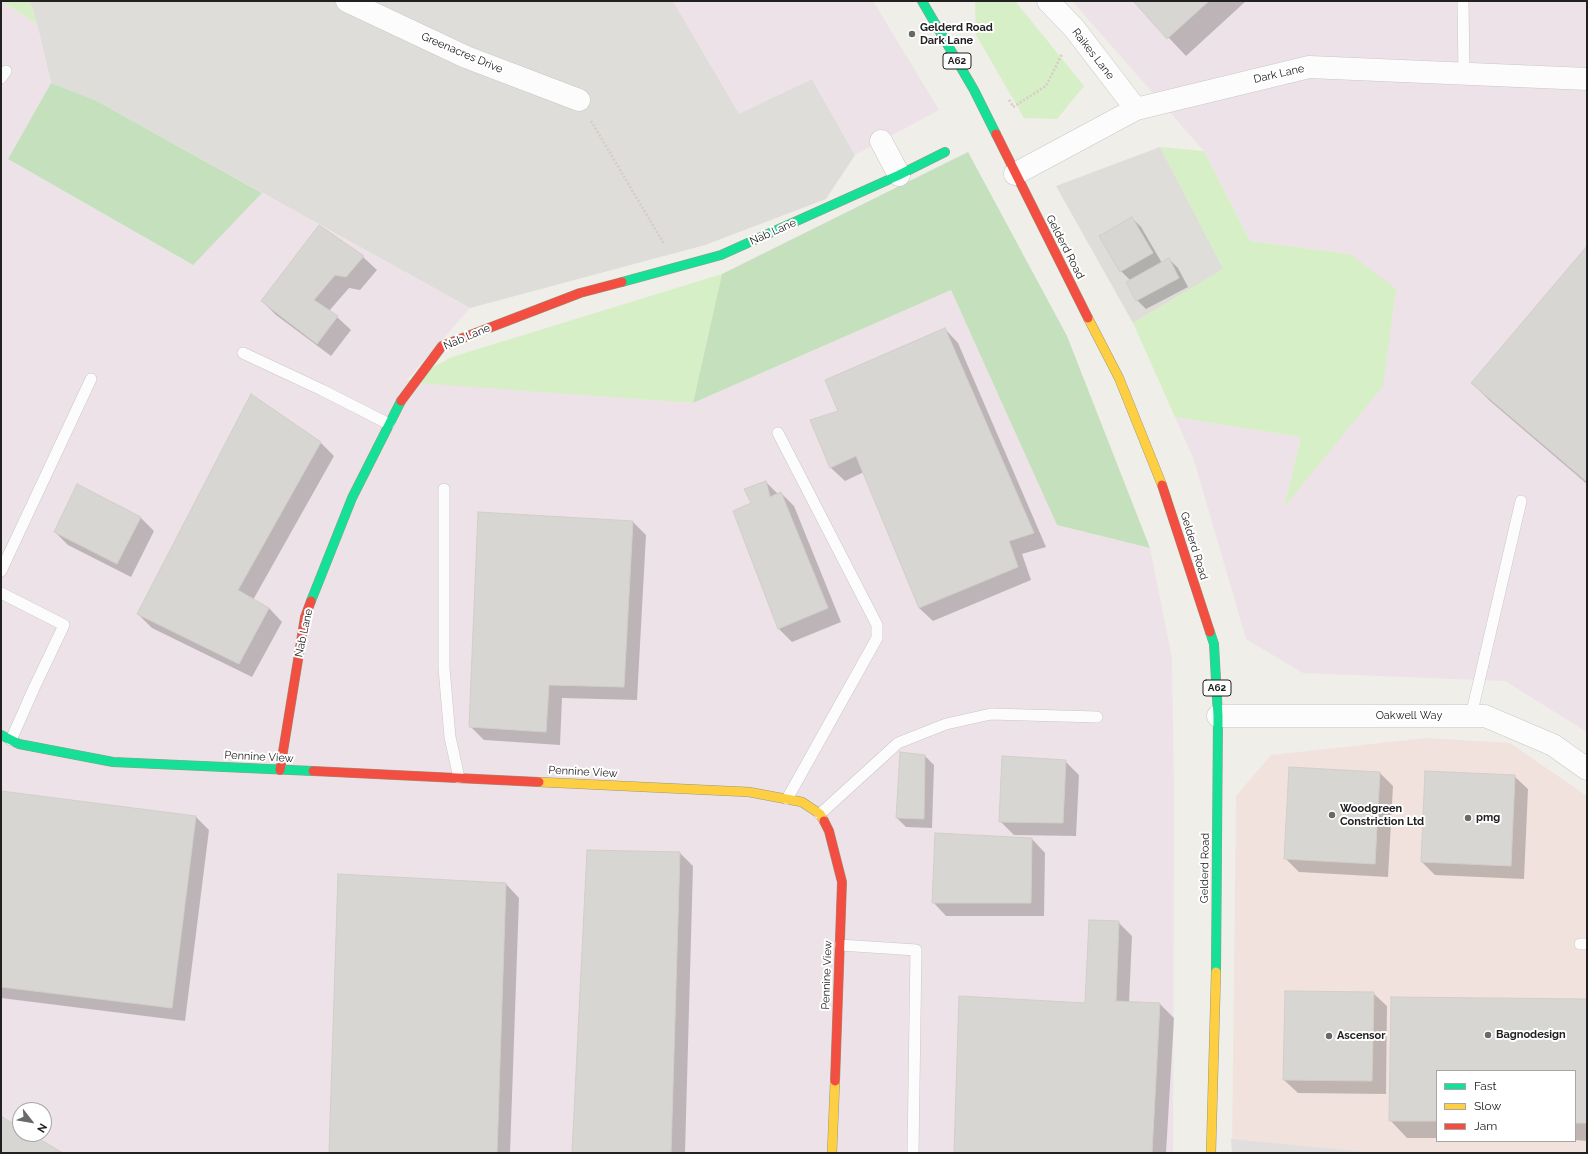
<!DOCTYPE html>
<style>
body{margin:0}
#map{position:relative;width:1588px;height:1154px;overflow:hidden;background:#efeee9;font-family:Raleway,sans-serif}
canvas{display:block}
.frame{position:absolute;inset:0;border:2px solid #212121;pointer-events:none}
.legend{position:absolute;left:1436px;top:1070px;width:140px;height:72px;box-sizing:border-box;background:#fff;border:1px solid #a6a6a6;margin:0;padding:5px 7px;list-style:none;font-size:12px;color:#212121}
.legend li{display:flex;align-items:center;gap:8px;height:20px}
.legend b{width:20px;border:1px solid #a6a6a6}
.north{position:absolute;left:12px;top:1102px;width:40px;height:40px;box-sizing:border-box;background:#fff;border:1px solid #a6a6a6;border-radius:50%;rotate:121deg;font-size:11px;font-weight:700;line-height:16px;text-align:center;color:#212121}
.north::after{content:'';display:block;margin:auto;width:14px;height:18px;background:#696967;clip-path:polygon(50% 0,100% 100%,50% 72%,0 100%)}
</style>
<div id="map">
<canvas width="1588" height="1154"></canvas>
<div class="frame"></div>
<ul class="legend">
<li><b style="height:5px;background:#16e098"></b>Fast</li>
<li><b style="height:5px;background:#ffcf43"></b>Slow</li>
<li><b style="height:5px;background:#f24e42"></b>Jam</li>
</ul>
<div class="north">N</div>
</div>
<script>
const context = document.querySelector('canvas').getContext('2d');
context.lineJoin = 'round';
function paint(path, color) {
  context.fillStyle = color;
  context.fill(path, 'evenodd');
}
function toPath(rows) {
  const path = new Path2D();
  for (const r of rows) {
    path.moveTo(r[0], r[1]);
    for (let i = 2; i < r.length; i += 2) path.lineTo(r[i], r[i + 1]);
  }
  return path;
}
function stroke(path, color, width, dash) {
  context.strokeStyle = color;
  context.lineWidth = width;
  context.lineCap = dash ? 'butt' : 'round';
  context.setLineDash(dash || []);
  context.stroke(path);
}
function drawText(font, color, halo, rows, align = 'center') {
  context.font = font + ' Raleway,sans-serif';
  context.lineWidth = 4;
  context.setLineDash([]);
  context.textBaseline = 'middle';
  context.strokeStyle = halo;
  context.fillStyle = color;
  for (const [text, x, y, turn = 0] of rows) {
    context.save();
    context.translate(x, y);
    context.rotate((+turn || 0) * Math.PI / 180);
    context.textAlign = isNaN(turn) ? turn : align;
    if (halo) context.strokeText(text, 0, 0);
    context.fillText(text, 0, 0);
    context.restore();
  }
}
paint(toPath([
 [30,1,673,1,739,113,812,79,855,155,826,199,705,245,470,308,95,100,51,83,37,24],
 [1160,147,1224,269,1133,323,1056,186]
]), '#deddda');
paint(toPath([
 [1427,738,1510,743,1587,796,1587,1153,1232,1153,1236,796,1271,755],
 [1437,1071,1575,1071,1575,1141,1437,1141]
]), '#f1e2de');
paint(toPath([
 [1,1,37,24,51,83,8,159,192,265,262,193,470,308,406,381,693,403,951,290,1057,525,1150,548,1172,658,1174,794,1173,1153,1,1153],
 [20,1110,44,1110,44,1134,20,1134],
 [673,1,873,1,939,110,855,155,812,79,739,114],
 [1072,1,1587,1,1587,732,1505,681,1303,673,1246,639,1194,460,1175,417,1301,437,1284,506,1350,254,1250,241,1204,151]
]), '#ede2e7');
paint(toPath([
 [1,1,30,1,37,24],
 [975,1,1015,1,1084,86,1057,119,1024,118,976,35],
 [1160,147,1204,151,1250,241,1350,254,1396,289,1383,386,1284,507,1301,437,1175,417,1133,323,1223,269],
 [722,274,693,403,405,382,452,357]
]), '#d7efc6');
paint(toPath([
 [51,83,95,100,262,193,193,265,8,159],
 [968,152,1067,336,1150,548,1057,525,951,290,693,403,722,274]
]), '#c5e0bc');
paint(toPath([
 [1231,1139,1375,1153,1232,1153]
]), '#e0dfdd');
paint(toPath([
 [1134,1,1246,1,1186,56],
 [1132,218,1141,227,1162,263,1169,259,1178,268,1188,287,1146,309,1137,300,1130,280,1121,271],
 [319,226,363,257,377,270,360,290,349,288,329,311,337,317,351,330,331,356,276,315,262,301],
 [1587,248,1587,484,1490,401,1472,383],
 [945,329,958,343,1046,547,1022,554,1031,580,933,621,919,608,864,472,845,481,831,468,812,421,840,412],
 [321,443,334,456,253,600,269,608,282,622,252,677,152,628,138,614],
 [766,482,778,494,781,493,794,506,841,622,792,642,779,629,734,512,753,504],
 [141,518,154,531,131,577,68,545,55,532],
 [633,522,646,535,637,700,562,698,560,745,484,740,470,726],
 [925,756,934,765,932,828,906,827,897,818],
 [1065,761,1079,775,1076,836,1014,835,1000,821],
 [1380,773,1393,786,1388,877,1299,872,1285,858],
 [1514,776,1528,789,1524,879,1435,875,1422,862],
 [1,792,196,817,209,830,185,1021,1,998],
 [1032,839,1045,853,1044,916,946,916,933,902],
 [680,853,693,866,685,1153,573,1153],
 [506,884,519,898,510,1153,330,1153],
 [1118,922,1132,936,1129,1003,1160,1004,1174,1018,1166,1153,955,1153,1086,1005],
 [1373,993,1387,1006,1386,1094,1298,1093,1284,1080],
 [1392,998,1587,1000,1587,1141,1575,1140,1575,1071,1437,1071,1437,1138,1407,1138,1390,1120]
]), '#0003');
const building = toPath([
 [1133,1,1209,1,1167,39,1133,1],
 [1132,217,1153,253,1120,272,1099,236,1132,217],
 [319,225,364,256,346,277,335,275,314,300,338,316,317,344,261,301,319,225],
 [1587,246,1587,482,1471,383,1587,246],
 [1169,258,1179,278,1136,301,1126,282,1169,258],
 [945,328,1034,533,1009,541,1018,567,919,608,856,456,830,468,810,420,838,411,825,380,945,328],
 [251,394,321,442,238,590,269,608,239,664,137,614,251,394],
 [766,481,770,497,781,492,828,608,778,629,733,511,751,503,744,489,766,481],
 [77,484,141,517,117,564,54,532,77,484],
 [478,512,633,521,624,687,549,685,546,732,469,727,478,512],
 [900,752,925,755,924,819,896,818,900,752],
 [1002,756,1066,760,1063,823,999,822,1002,756],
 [1289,767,1380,772,1375,864,1284,859,1289,767],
 [1425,771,1515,775,1511,866,1421,862,1425,771],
 [1,791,196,816,172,1008,1,987,1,791],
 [935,833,1032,838,1031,903,932,903,935,833],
 [587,850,680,852,671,1153,572,1153,587,850],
 [338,874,506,883,497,1153,329,1153,338,874],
 [1089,920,1119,921,1116,1001,1160,1003,1152,1153,954,1153,959,996,1085,1003,1089,920],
 [1285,991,1374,992,1372,1081,1283,1080,1285,991],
 [1391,997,1587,999,1587,1123,1575,1123,1575,1071,1437,1071,1437,1121,1389,1121,1391,997],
 [1,1116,20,1128,20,1134,31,1134,63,1153,1,1153,1,1116]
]);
paint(building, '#d7d6d2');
stroke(building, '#d2cfca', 1);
const lane = toPath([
 [1463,1,1464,74],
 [1,78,6,71],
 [243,353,322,390,389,424],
 [778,433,877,625,877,638,787,799],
 [444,489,444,668,450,737,459,778],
 [1,571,91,379],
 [1,593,64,625,34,688,11,740],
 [1471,716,1521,501],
 [820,814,898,743,946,724,991,714,1097,717],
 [1580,944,1587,944],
 [840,945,916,950,913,1153]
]);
const street = toPath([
 [347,1,466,57,579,100],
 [1048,1,1074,28,1136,109],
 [881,141,899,175],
 [1015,174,1136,109,1309,67,1587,79],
 [1218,716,1485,716,1553,745,1587,769]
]);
const fast = toPath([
 [922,1,974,90,996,134],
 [622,282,721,255,899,175,945,152],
 [311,601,352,498,401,401],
 [1210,632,1214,644,1218,716,1216,972],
 [1,735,19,744,113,762,313,771]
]);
const slow = toPath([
 [1088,318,1119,378,1162,485],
 [539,782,749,792,802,802,820,814,824,821],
 [832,1153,835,1081],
 [1211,1153,1216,972]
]);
const jam = toPath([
 [996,134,1088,318],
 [401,401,442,346,580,293,622,282],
 [1162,485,1210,632],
 [280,770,305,617,311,601],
 [313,771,539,782],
 [824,821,829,831,842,882,835,1081]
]);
stroke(lane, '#c8c8c5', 12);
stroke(street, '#c8c8c5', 23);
stroke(fast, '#959a7f', 10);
stroke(slow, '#959a7f', 10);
stroke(jam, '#959a7f', 10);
stroke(toPath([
 [1009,100,1013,106],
 [1013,107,1046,86,1062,54],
 [591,121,664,244]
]), '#d8cbc7', 2.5, [2, 2]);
stroke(lane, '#fdfcfc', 11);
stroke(street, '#fdfcfc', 22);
stroke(fast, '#16e098', 9);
stroke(slow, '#ffcf43', 9);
stroke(jam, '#f24e42', 9);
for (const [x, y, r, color] of [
 [912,34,4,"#696967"],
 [1332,815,4,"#696967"],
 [1468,818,4,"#696967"],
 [1488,1035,4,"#696967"],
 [1329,1036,4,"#696967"]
]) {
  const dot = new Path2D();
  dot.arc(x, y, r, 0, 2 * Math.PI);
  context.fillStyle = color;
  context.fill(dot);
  stroke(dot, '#fff', 1.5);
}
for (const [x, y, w] of [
 [957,61,28],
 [1217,688,28]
]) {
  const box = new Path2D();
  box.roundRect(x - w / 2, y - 8, w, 16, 3);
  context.fillStyle = '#fff';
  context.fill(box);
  stroke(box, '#212121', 1);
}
drawText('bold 10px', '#212121', null, [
 ["A62",957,61],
 ["A62",1217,688]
]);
drawText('bold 11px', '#212121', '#fff', [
 ["Gelderd Road",920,28],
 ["Dark Lane",920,41],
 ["Woodgreen",1340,809],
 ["Constriction Ltd",1340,822],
 ["pmg",1476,818],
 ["Bagnodesign",1496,1035],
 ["Ascensor",1337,1036]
], 'left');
drawText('11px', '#212121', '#fff', [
 ["Greenacres Drive",462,53,23],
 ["Raikes Lane",1093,54,52],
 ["Dark Lane",1279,74,-13],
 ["Nab Lane",773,232,-24],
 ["Gelderd Road",1065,247,63],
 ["Nab Lane",467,337,-23],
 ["Gelderd Road",1194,546,73],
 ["Nab Lane",304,633,-78],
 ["Oakwell Way",1409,716],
 ["Pennine View",259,757,3],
 ["Pennine View",583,772,3],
 ["Gelderd Road",1205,868,-89],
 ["Pennine View",827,975,-88]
]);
</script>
